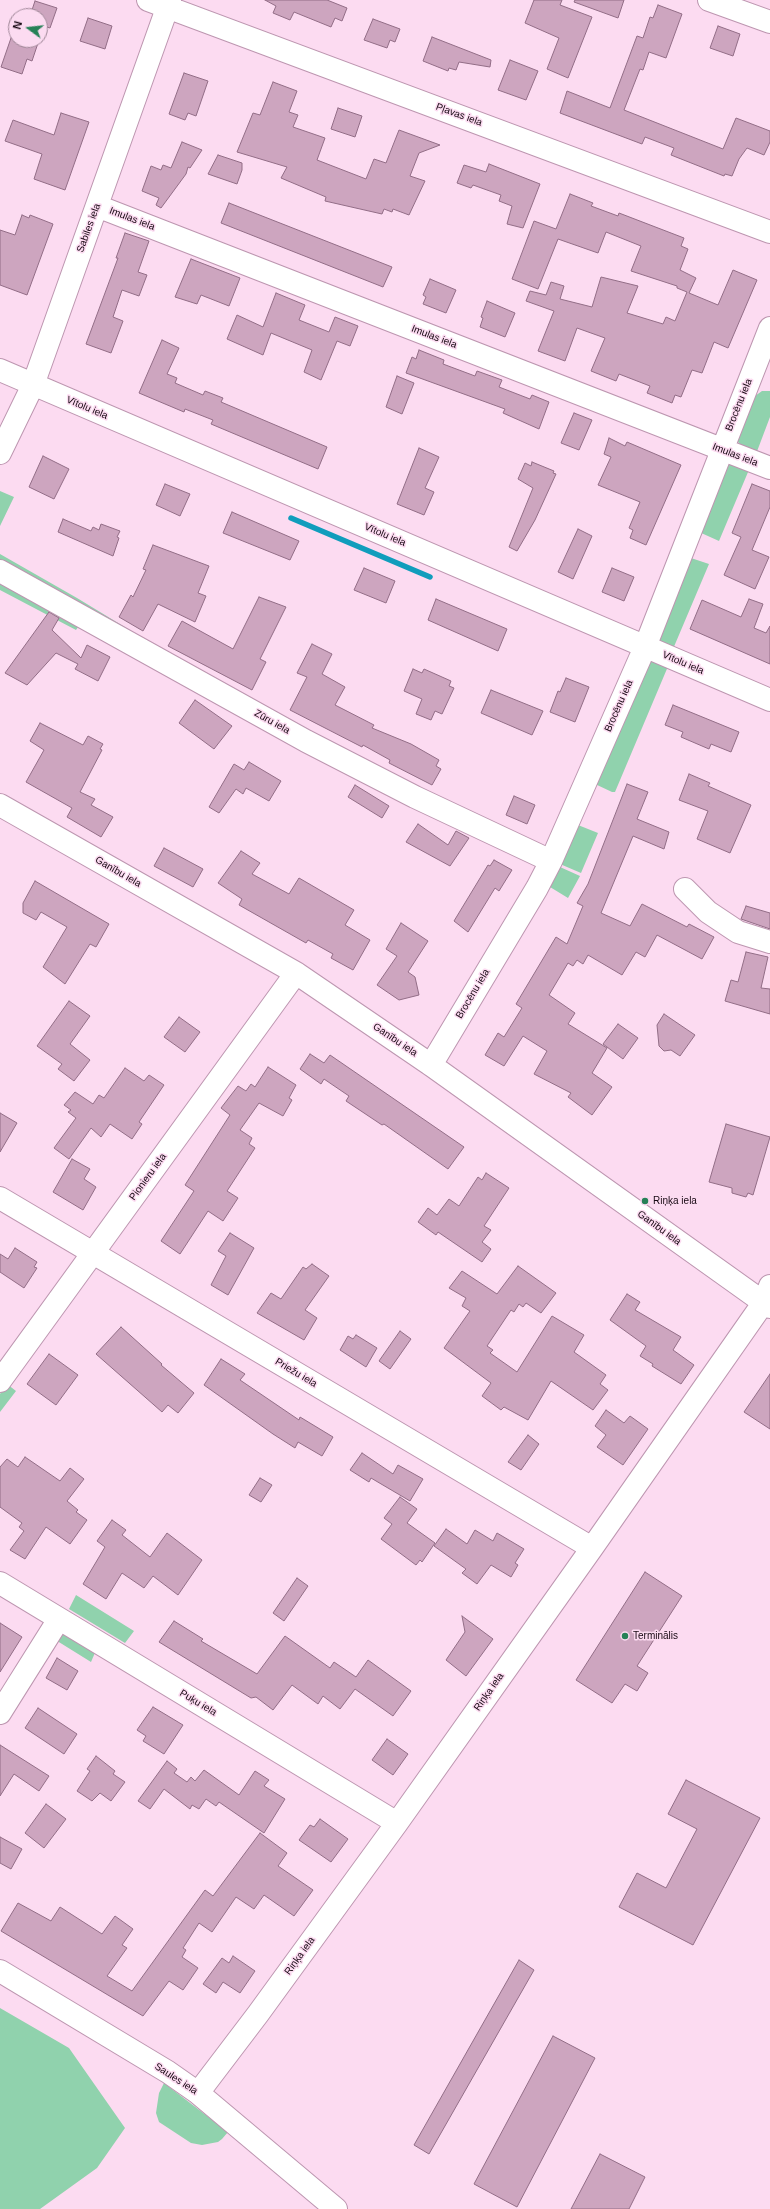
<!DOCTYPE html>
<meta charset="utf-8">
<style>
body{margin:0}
#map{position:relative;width:770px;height:2209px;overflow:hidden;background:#fcdbf1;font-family:Helvetica,sans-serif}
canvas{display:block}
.north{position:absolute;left:8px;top:8px;width:40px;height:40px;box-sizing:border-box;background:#fcdbf1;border:1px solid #a08798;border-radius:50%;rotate:285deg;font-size:11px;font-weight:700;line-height:16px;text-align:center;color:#160812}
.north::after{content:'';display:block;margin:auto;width:14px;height:18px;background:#268157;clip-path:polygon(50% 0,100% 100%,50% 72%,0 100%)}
</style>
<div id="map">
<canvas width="770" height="2209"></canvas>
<div class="north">N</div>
</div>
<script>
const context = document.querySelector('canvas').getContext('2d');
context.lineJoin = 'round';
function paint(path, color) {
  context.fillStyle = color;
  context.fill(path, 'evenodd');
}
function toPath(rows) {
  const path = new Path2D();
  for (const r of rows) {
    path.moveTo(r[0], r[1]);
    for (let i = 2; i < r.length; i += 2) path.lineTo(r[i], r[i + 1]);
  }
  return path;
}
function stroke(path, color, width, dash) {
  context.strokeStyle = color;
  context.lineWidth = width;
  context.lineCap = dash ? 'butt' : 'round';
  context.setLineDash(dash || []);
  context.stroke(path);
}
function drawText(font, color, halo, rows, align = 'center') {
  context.font = font + ' Helvetica,sans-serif';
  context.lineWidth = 3;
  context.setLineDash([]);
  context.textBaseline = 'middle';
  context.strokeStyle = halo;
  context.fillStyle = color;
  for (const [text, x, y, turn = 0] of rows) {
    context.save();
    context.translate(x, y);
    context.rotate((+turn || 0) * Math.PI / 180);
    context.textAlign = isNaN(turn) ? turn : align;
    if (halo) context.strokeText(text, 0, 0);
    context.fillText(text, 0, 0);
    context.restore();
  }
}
paint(toPath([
 [762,391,770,391,770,417,756,454,745,449,738,442,738,437,755,396],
 [733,462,751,465,719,541,699,532,726,466],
 [0,491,14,497,0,526],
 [0,554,77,598,133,632,128,633,0,562],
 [691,558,709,564,673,649,658,643,657,632],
 [0,579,81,623,76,630,0,590],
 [650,658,669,664,615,792,612,792,595,784],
 [578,825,598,833,581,873,560,864],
 [560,867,580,876,568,898,550,887],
 [7,1384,16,1391,0,1412,0,1394],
 [76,1595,134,1631,125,1643,69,1609],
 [65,1629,97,1648,91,1662,54,1639],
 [0,2008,69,2048,125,2128,97,2168,40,2209,0,2209],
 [164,2083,228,2132,222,2139,218,2142,202,2145,191,2143,159,2122,156,2113,159,2093]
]), '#90d2ad');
stroke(toPath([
 [291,518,430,577]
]), '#109dbc', 5.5);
const building = toPath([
 [265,0,327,0,347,8,342,21,335,18,331,27,294,12,290,20,273,13,276,6,265,0],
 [534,0,562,0,560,5,592,17,568,78,547,69,559,38,525,23,534,0],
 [575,0,624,0,618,18,574,2,575,0],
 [35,1,57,8,50,28,44,26,40,38,40,16,30,16,35,1],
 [658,5,682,14,666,58,649,52,643,70,640,69,624,110,723,149,736,118,770,131,770,142,764,155,747,148,739,159,732,176,725,174,724,176,671,155,674,148,645,137,642,144,560,113,567,91,610,108,637,36,643,38,650,17,653,18,658,5],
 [88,18,112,26,105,49,80,41,88,18],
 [373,19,400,29,395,42,390,40,387,48,364,40,373,19],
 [718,26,740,34,733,56,710,48,718,26],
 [432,37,491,60,490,67,459,62,456,70,449,68,448,71,423,61,432,37],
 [11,38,22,42,22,40,39,40,32,61,27,59,22,74,1,67,11,38],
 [510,60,538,71,526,100,498,90,510,60],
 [184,73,208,81,196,116,188,113,185,120,169,114,184,73],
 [273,82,297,91,289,112,298,115,293,127,325,138,317,160,366,179,374,159,386,163,399,130,440,145,419,153,410,176,425,181,409,215,393,209,392,212,384,209,382,214,325,201,326,197,281,178,287,167,237,152,253,113,260,115,273,82],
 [338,108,362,116,355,137,331,129,338,108],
 [61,113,89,122,65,190,34,179,42,154,5,141,13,120,54,135,61,113],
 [182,142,202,150,190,168,188,167,186,174,161,208,156,205,159,198,142,191,151,166,161,170,163,165,171,168,182,142],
 [218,155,242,163,242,170,237,184,208,174,218,155],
 [489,164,540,184,523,228,507,224,512,206,499,201,501,195,473,185,471,188,457,183,464,165,486,172,489,164],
 [570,194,593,203,591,206,618,216,619,213,684,238,681,246,688,249,680,270,696,278,689,293,718,305,733,270,757,280,728,348,714,342,702,373,692,370,681,397,675,395,672,403,647,393,650,386,619,374,616,381,591,371,605,338,577,328,565,361,538,351,554,311,526,301,530,291,546,295,551,282,564,286,560,299,592,307,601,277,638,286,627,313,663,324,666,317,675,321,687,292,677,288,677,286,631,271,641,246,606,232,598,253,558,239,538,289,512,279,534,221,556,229,570,194],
 [229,203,392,267,383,287,221,223,229,203],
 [22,215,29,218,30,215,53,224,27,295,0,285,0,230,15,235,22,215],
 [125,233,149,241,138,272,147,275,139,296,122,290,113,317,123,321,111,353,86,344,118,258,116,258,125,233],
 [191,259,240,278,229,306,201,295,197,304,175,297,191,259],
 [430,279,456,290,446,313,423,304,426,297,423,295,430,279],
 [276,293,305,305,299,320,329,332,335,317,358,326,350,346,337,341,321,380,304,372,312,350,271,333,263,355,227,339,237,315,263,327,276,293],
 [487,301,515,313,505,337,480,327,483,318,481,317,487,301],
 [162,340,179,348,167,374,177,378,175,383,203,395,205,391,223,398,221,402,327,447,318,469,211,424,213,420,185,409,184,412,139,393,162,340],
 [419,350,444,360,443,364,475,376,477,371,502,380,499,387,530,399,532,395,549,402,539,429,503,413,505,409,406,373,412,357,416,359,419,350],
 [397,376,414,383,402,414,386,407,397,376],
 [574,413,592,420,579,450,561,443,574,413],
 [609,438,625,446,627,442,681,465,646,545,630,538,633,530,629,528,640,502,598,485,611,457,604,454,609,438],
 [419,448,439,457,425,488,434,492,424,515,397,504,419,448],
 [43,456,69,469,54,499,29,487,43,456],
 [532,462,554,471,553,473,556,474,535,520,517,551,509,547,533,488,518,479,525,463,531,466,532,462],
 [165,484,190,494,180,516,156,505,165,484],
 [752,484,770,491,770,507,752,550,769,557,755,589,724,575,741,537,732,533,752,484],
 [232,512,299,541,290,560,223,533,232,512],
 [63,519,91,531,93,527,99,530,101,524,120,531,117,537,119,538,113,556,58,532,63,519],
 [578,529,592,536,573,579,558,572,578,529],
 [153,545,209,566,198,593,206,596,195,622,158,604,143,631,119,617,131,595,133,597,146,570,143,569,153,545],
 [364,568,395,581,386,603,354,590,364,568],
 [612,568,634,577,624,601,602,592,612,568],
 [259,597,286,607,260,659,266,662,252,690,168,646,182,621,233,649,259,597],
 [436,599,507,629,498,651,428,620,436,599],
 [749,599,763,604,754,628,766,633,770,626,770,664,690,629,702,600,741,617,749,599],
 [49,612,59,618,52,630,81,658,87,645,110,657,98,681,75,669,78,664,56,653,27,685,5,673,49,612],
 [312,644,332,654,322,674,345,687,335,705,374,725,372,728,411,744,439,760,436,766,441,769,432,785,389,763,390,760,363,745,362,747,290,710,307,677,297,673,312,644],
 [413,669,422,673,424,669,451,681,449,686,454,688,442,714,435,711,431,720,416,714,422,699,404,691,413,669],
 [566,678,589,687,575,722,550,712,558,691,560,692,566,678],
 [491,690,543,711,532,735,481,713,491,690],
 [195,700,232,726,214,749,179,723,195,700],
 [673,705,739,732,731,752,711,744,709,749,681,737,683,732,665,725,673,705],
 [40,723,83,745,88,736,103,744,100,749,102,750,80,792,95,799,91,805,113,817,101,837,67,817,72,808,26,782,44,750,30,741,40,723],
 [249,762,281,781,269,801,246,788,243,794,236,789,219,813,209,807,234,764,244,770,249,762],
 [689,774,710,783,708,786,751,805,730,853,697,839,708,811,679,800,689,774],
 [627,784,648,792,637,819,669,832,664,849,633,836,601,913,630,926,642,904,687,927,689,924,714,937,702,959,657,935,645,957,636,952,622,975,588,955,583,964,577,960,573,966,568,963,549,995,575,1013,568,1024,607,1048,592,1073,612,1087,592,1115,568,1097,571,1093,534,1074,547,1051,523,1036,504,1066,485,1055,498,1033,504,1037,522,1008,516,1004,556,937,567,944,583,906,577,903,588,884,627,784],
 [355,785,389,806,382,818,348,797,355,785],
 [514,796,535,805,527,824,506,815,514,796],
 [418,824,448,845,456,831,469,838,450,866,406,842,418,824],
 [164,848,203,869,193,887,154,866,164,848],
 [241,851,260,863,252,874,289,894,299,878,354,910,345,925,370,940,353,970,331,958,333,954,308,940,306,943,239,905,242,899,218,883,241,851],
 [494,860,512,870,499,891,495,888,468,932,454,921,488,865,490,866,494,860],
 [35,881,109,924,96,947,90,944,65,984,43,967,67,927,41,912,36,920,23,913,23,903,35,881],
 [746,906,770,913,770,929,741,919,746,906],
 [401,923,428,941,408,972,415,977,419,995,399,1000,377,985,397,956,386,949,401,923],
 [746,952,768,957,761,988,770,989,770,1014,725,1001,731,980,738,982,746,952],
 [69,1001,90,1016,70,1044,90,1060,74,1081,58,1069,62,1064,37,1046,69,1001],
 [664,1014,695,1035,680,1056,671,1050,664,1051,659,1046,657,1025,664,1014],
 [179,1017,200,1032,185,1052,164,1037,179,1017],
 [618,1024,638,1038,623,1059,603,1044,618,1024],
 [310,1054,324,1063,330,1055,464,1147,448,1169,384,1124,382,1125,346,1101,349,1096,324,1079,321,1084,300,1069,310,1054],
 [268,1067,296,1085,289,1098,292,1100,283,1116,259,1103,240,1130,252,1138,249,1144,255,1148,227,1191,238,1198,223,1221,208,1211,180,1254,161,1241,194,1191,185,1185,230,1115,221,1108,238,1086,246,1091,251,1084,255,1087,268,1067],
 [125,1068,144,1081,149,1075,164,1085,139,1122,142,1124,132,1139,110,1124,101,1137,91,1128,69,1159,54,1148,76,1118,68,1112,71,1110,64,1105,75,1092,93,1104,99,1095,104,1098,125,1068],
 [0,1113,17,1123,0,1152,0,1113],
 [726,1124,770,1137,753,1195,748,1193,746,1197,732,1193,732,1188,709,1182,726,1124],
 [72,1159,90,1169,84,1179,96,1187,83,1210,53,1192,72,1159],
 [486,1173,509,1188,484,1226,491,1230,482,1242,491,1249,482,1262,438,1232,436,1235,418,1222,428,1208,437,1215,449,1199,459,1206,478,1177,482,1180,486,1173],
 [230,1233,254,1248,228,1295,211,1285,226,1256,218,1251,230,1233],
 [15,1248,37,1262,34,1267,37,1268,24,1288,0,1272,0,1254,8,1259,15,1248],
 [312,1264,329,1276,305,1310,317,1318,304,1340,257,1313,271,1293,281,1299,303,1267,306,1269,312,1264],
 [518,1266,556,1293,541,1313,526,1303,523,1307,519,1304,514,1312,511,1310,487,1346,493,1350,490,1353,517,1372,552,1316,584,1335,574,1352,606,1375,600,1384,608,1390,593,1410,551,1381,528,1420,504,1407,501,1410,482,1396,491,1383,444,1348,470,1311,462,1306,466,1298,449,1288,462,1271,497,1294,518,1266],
 [627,1294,640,1302,635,1310,681,1337,673,1350,694,1365,681,1384,652,1366,653,1364,640,1356,646,1346,610,1320,627,1294],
 [121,1327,162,1364,161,1365,194,1393,178,1413,168,1405,162,1412,96,1354,121,1327],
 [400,1331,411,1339,390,1369,379,1361,400,1331],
 [356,1335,377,1348,366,1367,340,1350,348,1336,353,1339,356,1335],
 [49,1354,78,1375,56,1405,27,1384,49,1354],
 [221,1359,245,1374,240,1380,299,1420,300,1417,333,1437,322,1456,298,1442,295,1448,273,1434,204,1385,221,1359],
 [770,1374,770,1429,744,1412,770,1374],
 [606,1410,624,1423,630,1416,648,1429,623,1465,597,1447,606,1435,595,1426,606,1410],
 [528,1435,539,1444,521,1470,508,1462,528,1435],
 [362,1453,393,1474,398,1465,423,1479,410,1501,371,1478,369,1482,350,1470,362,1453],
 [25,1457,60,1481,70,1468,84,1479,67,1501,78,1510,76,1512,87,1520,70,1544,46,1527,25,1559,10,1550,24,1531,19,1527,22,1523,0,1507,0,1467,7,1459,18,1467,25,1457],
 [260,1478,272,1485,261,1502,249,1495,260,1478],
 [400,1497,417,1509,407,1523,435,1543,422,1562,420,1560,416,1565,381,1539,392,1524,384,1518,400,1497],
 [112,1520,126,1530,122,1535,150,1557,167,1533,202,1560,178,1595,153,1576,144,1588,122,1573,106,1599,83,1584,105,1547,97,1541,112,1520],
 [446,1529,467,1544,475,1530,493,1541,497,1533,524,1549,515,1563,518,1565,511,1577,491,1565,477,1584,462,1573,466,1569,434,1546,446,1529],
 [645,1572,682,1596,637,1666,648,1673,637,1691,625,1684,612,1703,576,1680,645,1572],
 [297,1578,308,1586,284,1621,273,1613,297,1578],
 [462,1616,493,1639,466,1676,446,1660,465,1632,462,1616],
 [174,1621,203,1639,201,1641,257,1674,285,1636,330,1668,334,1662,356,1677,368,1660,411,1691,393,1716,355,1689,340,1709,323,1696,318,1704,292,1685,273,1710,256,1697,251,1698,159,1642,174,1621],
 [0,1623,22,1637,0,1672,0,1623],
 [57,1658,78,1671,67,1690,46,1678,57,1658],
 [153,1707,183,1725,164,1754,143,1741,146,1736,137,1730,153,1707],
 [38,1708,77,1734,64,1754,25,1728,38,1708],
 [387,1739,408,1754,393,1775,372,1760,387,1739],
 [0,1745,49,1776,39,1791,14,1774,0,1796,0,1745],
 [96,1756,115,1771,113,1774,125,1782,111,1801,100,1793,92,1801,77,1791,90,1771,87,1769,96,1756],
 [167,1761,177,1769,174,1773,187,1782,191,1777,195,1781,204,1770,239,1795,255,1771,269,1780,264,1786,285,1799,264,1833,219,1802,216,1806,206,1799,199,1809,192,1805,190,1809,164,1789,150,1809,138,1801,167,1761],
 [686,1780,760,1818,693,1945,619,1907,637,1873,666,1888,697,1829,668,1814,686,1780],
 [46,1804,66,1819,44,1848,25,1833,46,1804],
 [320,1819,348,1839,331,1862,299,1840,310,1825,314,1827,320,1819],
 [260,1833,287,1853,278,1866,313,1890,294,1916,264,1895,254,1909,236,1897,212,1932,199,1923,183,1948,186,1950,182,1957,198,1968,183,1990,169,1981,143,2016,1,1931,18,1903,51,1921,60,1907,102,1934,115,1916,133,1929,122,1945,127,1948,107,1976,132,1991,205,1890,213,1896,260,1833],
 [0,1837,22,1849,11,1869,0,1863,0,1837],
 [233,1956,255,1971,240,1993,223,1982,216,1993,203,1984,222,1958,229,1963,233,1956],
 [519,1960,534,1970,429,2154,414,2145,519,1960],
 [553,2036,595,2058,517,2207,474,2184,553,2036],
 [600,2154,645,2177,629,2209,571,2209,600,2154]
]);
paint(building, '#cda5bf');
stroke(building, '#926d86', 1);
const minor = toPath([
 [148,0,770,232],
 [709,0,770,22],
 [97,206,770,468],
 [0,370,770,700],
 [0,453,33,385,170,0],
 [0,571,306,741,415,797,551,861],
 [0,805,296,973,431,1065,770,1307],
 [685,889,708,912,738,932,770,942],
 [431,1065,537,888,551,861,645,647,770,328],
 [0,1198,592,1548],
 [0,1381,296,973],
 [0,1583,397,1823],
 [0,1713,59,1619],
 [0,1971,168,2072,198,2093,336,2209],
 [198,2093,258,2014,397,1823,592,1548,764,1302,770,1286]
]);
stroke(minor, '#bd96b0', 24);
stroke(minor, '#fff', 22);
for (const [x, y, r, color] of [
 [645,1201,4,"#268157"],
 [625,1636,4,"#268157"]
]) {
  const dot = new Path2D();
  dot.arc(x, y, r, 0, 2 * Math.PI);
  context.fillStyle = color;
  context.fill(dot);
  stroke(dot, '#fcdbf1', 1.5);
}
drawText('10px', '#160812', '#fcdbf1', [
 ["Pļavas iela",459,115,20],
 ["Imulas iela",132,219,21],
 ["Sabiles iela",89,228,-70],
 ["Imulas iela",434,337,21],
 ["Brocēnu iela",739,405,-68],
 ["Vītolu iela",87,408,23],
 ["Imulas iela",735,455,21],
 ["Vītolu iela",385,535,23],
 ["Vītolu iela",683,663,23],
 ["Brocēnu iela",619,706,-66],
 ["Zūru iela",272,722,29],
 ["Ganību iela",118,872,30],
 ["Brocēnu iela",473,994,-59],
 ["Ganību iela",395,1040,34],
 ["Pionieru iela",148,1177,-54],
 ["Ganību iela",659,1228,36],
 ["Priežu iela",296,1373,31],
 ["Riņķa iela",489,1692,-55],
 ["Puķu iela",198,1703,31],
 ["Riņķa iela",300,1956,-54],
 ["Saules iela",176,2079,33]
]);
drawText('10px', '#160812', '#fcdbf1', [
 ["Riņķa iela",653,1201],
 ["Terminālis",633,1636]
], 'left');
</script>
